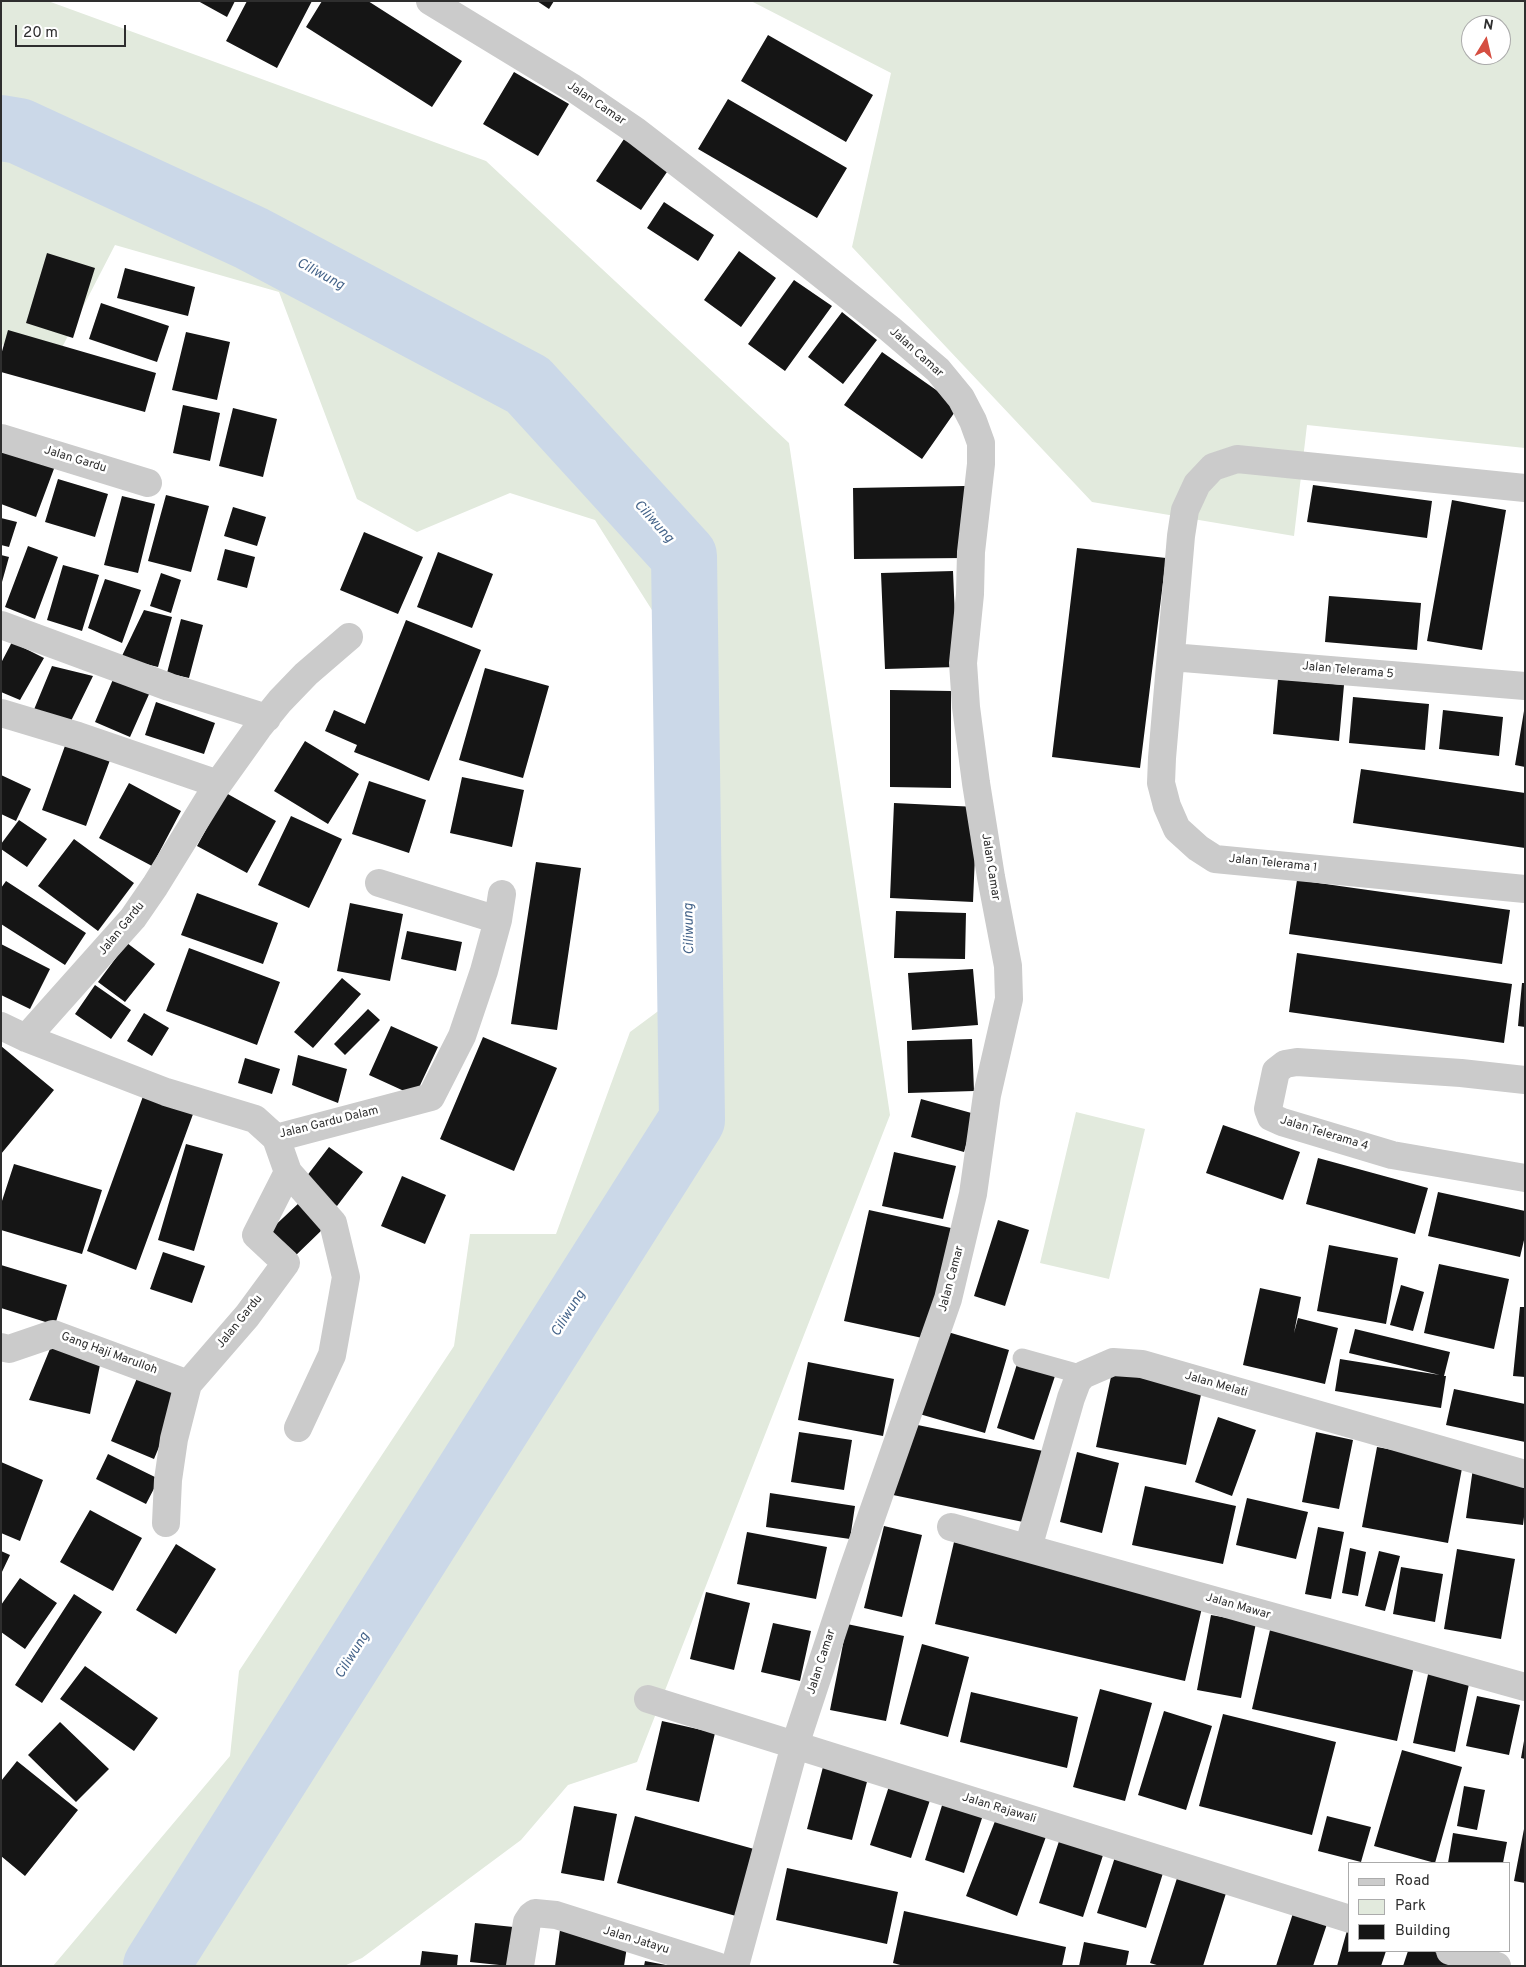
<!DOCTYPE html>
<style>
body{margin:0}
#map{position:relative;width:1526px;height:1967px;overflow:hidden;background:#fff;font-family:Overpass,sans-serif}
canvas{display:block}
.frame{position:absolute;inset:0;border:2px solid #2e2e2e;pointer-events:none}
.legend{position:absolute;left:1348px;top:1862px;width:162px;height:90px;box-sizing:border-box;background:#fff;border:1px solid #ababab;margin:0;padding:6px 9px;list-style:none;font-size:15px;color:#2e2e2e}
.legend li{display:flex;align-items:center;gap:10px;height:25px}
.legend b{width:25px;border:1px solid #ababab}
.north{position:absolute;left:1461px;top:15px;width:50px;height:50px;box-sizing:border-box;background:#fff;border:1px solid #ababab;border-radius:50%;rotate:9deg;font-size:14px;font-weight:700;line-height:20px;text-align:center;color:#2e2e2e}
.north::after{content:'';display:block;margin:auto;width:18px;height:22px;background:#d54e41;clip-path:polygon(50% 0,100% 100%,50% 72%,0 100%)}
.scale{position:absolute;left:15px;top:25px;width:111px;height:22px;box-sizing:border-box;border:2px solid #2e2e2e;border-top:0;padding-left:6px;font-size:15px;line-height:18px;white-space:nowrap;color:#2e2e2e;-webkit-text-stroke:4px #fff;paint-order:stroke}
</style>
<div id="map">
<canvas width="1526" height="1967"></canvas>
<div class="frame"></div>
<ul class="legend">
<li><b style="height:6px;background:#cbcbcb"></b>Road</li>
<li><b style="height:14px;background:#e2eadd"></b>Park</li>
<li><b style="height:14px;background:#151515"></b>Building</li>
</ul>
<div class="north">N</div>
<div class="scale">20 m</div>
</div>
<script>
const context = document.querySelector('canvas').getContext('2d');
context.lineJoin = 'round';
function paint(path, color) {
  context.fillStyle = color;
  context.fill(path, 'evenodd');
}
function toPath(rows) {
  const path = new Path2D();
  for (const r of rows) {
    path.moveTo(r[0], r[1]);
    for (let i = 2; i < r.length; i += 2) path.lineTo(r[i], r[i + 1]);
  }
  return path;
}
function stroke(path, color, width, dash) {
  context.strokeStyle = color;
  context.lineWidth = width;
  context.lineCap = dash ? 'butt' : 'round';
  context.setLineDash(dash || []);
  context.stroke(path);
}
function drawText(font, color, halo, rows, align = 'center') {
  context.font = font + ' Overpass,sans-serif';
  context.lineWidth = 5;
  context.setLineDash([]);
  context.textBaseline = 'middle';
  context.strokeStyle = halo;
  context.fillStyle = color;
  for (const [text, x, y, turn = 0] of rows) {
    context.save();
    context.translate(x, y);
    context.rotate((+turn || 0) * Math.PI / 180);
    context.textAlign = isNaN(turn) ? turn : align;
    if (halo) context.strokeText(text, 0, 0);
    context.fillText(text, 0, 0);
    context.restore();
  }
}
paint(toPath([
 [1,1,48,1,486,161,789,443,890,1115,637,1762,568,1785,521,1840,362,1958,344,1966,53,1966,230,1756,239,1671,454,1346,470,1234,556,1234,630,1032,661,1009,700,864,688,667,595,520,510,493,417,532,357,499,279,292,115,245,54,363,1,344],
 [751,1,1525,1,1525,448,1307,425,1294,536,1092,502,852,247,891,73],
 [1471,25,1501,25,1501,55,1471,55],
 [1076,1112,1145,1129,1109,1279,1040,1263]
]), '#e2eadd');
stroke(toPath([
 [1,128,19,131,251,238,528,385,684,556,692,1120,156,1966]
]), '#cbd8e8', 66);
paint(toPath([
 [198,1,235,1,227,17],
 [247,1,312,1,277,68,226,41],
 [322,1,368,1,462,61,432,107,306,27],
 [537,1,554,1,549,9],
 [768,35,873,95,846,142,741,81],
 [514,72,569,104,538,156,483,124],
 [728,99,847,168,817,218,698,149],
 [624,139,669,169,641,210,596,181],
 [664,202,714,235,698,261,647,228],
 [739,251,776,278,741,327,704,300],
 [47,253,95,268,73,338,26,323],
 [125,268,195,287,188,316,117,298],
 [794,280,832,306,785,371,748,344],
 [101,303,169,326,157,362,89,339],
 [842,312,877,340,843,384,808,357],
 [8,330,156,373,145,412,1,372,1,355],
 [186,332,230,342,217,400,172,390],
 [882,352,959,406,922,459,844,405],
 [183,405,220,413,210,461,173,453],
 [233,408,277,419,263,477,219,466],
 [1,451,55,466,36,517,1,504],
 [58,479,108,494,95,537,45,522],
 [1313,485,1432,501,1427,538,1307,522],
 [965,486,965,558,854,559,853,488],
 [166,495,209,506,191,572,148,561],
 [122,496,155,504,138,573,104,565],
 [1452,500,1506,510,1482,650,1427,641],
 [233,507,266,517,257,546,224,536],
 [1,518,17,522,9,547,1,545],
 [364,532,423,557,398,614,340,590],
 [28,546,58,557,35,619,5,607],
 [1077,548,1166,558,1140,768,1052,757],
 [225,549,255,557,247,588,217,580],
 [438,552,493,574,472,628,417,607],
 [1,555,9,557,2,582,1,582],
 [63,565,99,575,82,631,47,620],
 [953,571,957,667,885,669,881,573],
 [161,573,181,580,171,613,150,606],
 [105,579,141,590,122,643,88,628],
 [1329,596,1421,603,1417,650,1325,642],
 [144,610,172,617,158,667,121,658],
 [181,619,203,625,189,678,167,673],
 [406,620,481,650,429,781,354,752,357,745,325,731,334,710,365,724],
 [12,642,44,658,20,700,1,692,1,663],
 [52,666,93,676,71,721,33,712],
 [485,668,549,686,523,778,459,760],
 [114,677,150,692,130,737,95,722],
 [1278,679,1344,685,1339,741,1273,734],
 [890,690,951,691,951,788,890,787],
 [1353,697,1429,704,1425,750,1349,743],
 [156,702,215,723,204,754,145,735],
 [1443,710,1503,717,1499,756,1439,749],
 [1524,711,1525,711,1525,767,1515,765],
 [305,741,359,774,328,824,274,791],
 [66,743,110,760,86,826,42,810],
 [1361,769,1525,793,1525,848,1353,823],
 [1,775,31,789,16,821,1,814],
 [462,777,524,790,512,847,450,833],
 [369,781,426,800,409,853,352,834],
 [129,783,181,811,152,866,99,838],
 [226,793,276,821,247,873,197,846],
 [894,803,977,807,973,902,890,898],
 [291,816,342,839,309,908,258,885],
 [19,820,47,839,27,867,1,849,1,844],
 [74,839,134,883,98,931,38,886],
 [536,862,581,868,557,1030,511,1024],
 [1297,880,1510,910,1502,964,1289,934],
 [6,881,86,933,65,965,1,924,1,888],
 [197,893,278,923,263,964,181,935],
 [350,903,403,914,390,981,337,971],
 [896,911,966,913,965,959,894,958],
 [407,931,462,942,456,971,401,959],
 [127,943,155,964,125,1002,98,982],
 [1,944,50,969,30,1009,1,995],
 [189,948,280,982,257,1045,166,1011],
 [1297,953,1512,984,1504,1043,1289,1012],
 [973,969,978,1025,912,1030,908,973],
 [342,978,361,994,313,1048,294,1032],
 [1522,983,1525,983,1525,1027,1518,1026],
 [95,985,131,1010,111,1039,75,1014],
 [368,1009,380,1020,345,1055,334,1044],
 [144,1013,169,1028,152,1056,127,1041],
 [391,1026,438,1047,415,1096,369,1075],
 [483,1037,557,1068,514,1171,440,1139],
 [972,1039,974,1091,908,1093,907,1041],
 [1,1046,54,1090,1,1154],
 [298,1055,347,1069,338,1103,292,1085],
 [245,1058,280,1069,272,1094,238,1083],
 [146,1088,196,1106,136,1270,87,1251],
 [921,1099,975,1114,964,1152,911,1137],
 [1223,1125,1300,1152,1283,1200,1206,1173],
 [186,1144,223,1154,194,1251,158,1240],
 [329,1147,363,1172,337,1206,303,1181],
 [894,1152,956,1166,943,1219,882,1206],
 [1318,1158,1428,1188,1415,1234,1306,1204],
 [14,1164,102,1190,82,1254,1,1230,1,1204],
 [402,1176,446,1195,425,1244,381,1226],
 [1438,1192,1525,1211,1525,1236,1520,1257,1428,1236],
 [300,1202,324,1228,293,1258,267,1233],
 [869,1210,951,1228,927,1339,844,1321],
 [998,1220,1029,1230,1005,1306,974,1296],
 [1329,1245,1398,1258,1386,1324,1317,1311],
 [163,1252,205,1266,192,1303,150,1289],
 [1439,1264,1509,1279,1494,1349,1424,1333],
 [1,1265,67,1285,55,1325,1,1308],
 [1401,1285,1424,1292,1413,1331,1390,1325],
 [1260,1288,1301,1297,1294,1333,1298,1318,1338,1328,1325,1384,1243,1365],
 [1520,1307,1525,1307,1525,1377,1513,1376],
 [1355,1329,1450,1352,1444,1376,1446,1376,1441,1408,1335,1391,1340,1359,1440,1375,1349,1353],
 [941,1330,1009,1350,985,1433,916,1413],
 [52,1344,101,1360,90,1414,29,1400],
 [808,1362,894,1379,883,1436,798,1420],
 [1017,1364,1055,1376,1034,1440,997,1428],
 [140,1371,183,1389,154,1459,111,1441],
 [1112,1372,1202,1390,1186,1465,1096,1447],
 [1454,1389,1525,1404,1525,1442,1446,1425],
 [1218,1417,1256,1430,1232,1496,1195,1482],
 [908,1423,1043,1451,1028,1523,893,1495],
 [799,1432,852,1440,844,1490,791,1482],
 [1316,1432,1353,1440,1339,1509,1302,1502],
 [1377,1447,1463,1463,1448,1543,1362,1527],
 [1077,1452,1119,1463,1102,1533,1060,1522],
 [108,1454,159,1479,146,1504,96,1479],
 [1,1462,43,1480,20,1541,1,1533],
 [1473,1468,1525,1475,1525,1509,1523,1525,1466,1518],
 [1145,1486,1236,1506,1223,1564,1132,1545],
 [770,1493,855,1506,850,1539,766,1527],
 [1247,1498,1308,1512,1296,1559,1236,1545],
 [90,1510,142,1538,113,1591,60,1562],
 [884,1526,922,1535,902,1617,864,1608],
 [1318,1527,1344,1532,1331,1599,1305,1594],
 [747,1532,827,1547,816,1599,737,1584],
 [954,1542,1204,1599,1185,1681,935,1624],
 [176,1544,216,1569,176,1634,136,1610],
 [1350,1548,1366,1552,1358,1596,1342,1593],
 [1457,1549,1515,1559,1501,1639,1444,1629],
 [1,1551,10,1555,1,1574],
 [1379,1551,1400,1556,1385,1611,1365,1606],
 [1401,1567,1443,1574,1435,1622,1393,1614],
 [20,1578,57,1603,25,1649,1,1632,1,1605],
 [706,1592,750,1603,734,1670,690,1659],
 [74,1594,102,1612,42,1703,15,1685],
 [1211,1615,1256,1623,1241,1698,1197,1690],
 [773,1623,811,1631,800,1681,761,1672],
 [847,1624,904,1636,886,1721,830,1710],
 [1270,1630,1415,1662,1397,1741,1252,1709],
 [922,1644,969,1657,948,1737,900,1724],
 [85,1666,158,1718,134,1751,60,1699],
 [1429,1670,1470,1679,1455,1752,1413,1743],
 [1100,1689,1152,1703,1125,1801,1073,1787],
 [971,1692,1078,1717,1067,1768,960,1742],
 [1477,1696,1520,1705,1509,1755,1466,1746],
 [1164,1711,1212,1726,1186,1810,1138,1795],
 [1223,1714,1336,1742,1312,1835,1199,1806],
 [662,1721,715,1733,699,1802,646,1790],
 [60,1722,109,1769,76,1802,28,1755],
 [1524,1741,1525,1741,1525,1759,1521,1758],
 [1402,1750,1462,1767,1435,1863,1374,1846],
 [17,1761,78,1810,25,1876,1,1856,1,1781],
 [824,1763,869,1774,852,1840,807,1829],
 [890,1783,931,1797,911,1858,870,1845],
 [1464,1786,1485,1790,1477,1830,1457,1826],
 [944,1799,984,1812,964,1873,925,1860],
 [574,1806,617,1814,604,1881,561,1873],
 [635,1816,754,1849,736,1916,617,1883],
 [997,1816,1047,1834,1017,1916,966,1896],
 [1327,1816,1371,1827,1361,1862,1318,1851],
 [1524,1829,1525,1829,1525,1883,1514,1881],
 [1453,1833,1507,1842,1503,1863,1448,1863],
 [1061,1835,1105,1849,1083,1917,1039,1903],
 [1115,1857,1163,1873,1146,1928,1097,1913],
 [787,1868,898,1892,887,1944,776,1920],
 [1178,1875,1227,1890,1203,1966,1160,1966,1150,1963],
 [1295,1907,1329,1918,1313,1966,1276,1966],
 [904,1911,1066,1947,1062,1966,904,1966,893,1963],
 [475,1923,523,1928,509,1966,470,1962],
 [1348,1927,1350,1927,1350,1951,1386,1951,1381,1966,1337,1966],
 [560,1930,628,1940,624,1966,555,1966],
 [1084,1942,1129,1951,1126,1966,1079,1966],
 [422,1951,458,1955,457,1966,420,1966],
 [1408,1951,1432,1951,1475,1966,1403,1966],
 [645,1961,666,1965,666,1966,644,1966]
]), '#151515');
stroke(toPath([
 [1022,1358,1083,1375]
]), '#cbcbcb', 19);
stroke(toPath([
 [430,1,573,88,636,131,807,263,890,329,938,370,961,398,973,421,981,443,981,464,971,552,970,594,963,663,966,707,976,783,991,877,1008,966,1009,999,987,1095,973,1194,948,1299,852,1572,795,1745,735,1966],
 [1,438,148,483],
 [1525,488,1237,459,1213,467,1197,484,1185,510,1181,536,1162,758,1161,783,1167,806,1177,829,1198,848,1215,859,1525,889],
 [1,625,169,687,267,718],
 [1171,657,1525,686],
 [1,713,78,736,218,784],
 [379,883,498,920],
 [1,1026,26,1038,166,1092,255,1119,276,1138,431,1097,462,1036,484,971,498,920,502,894],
 [26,1038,133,918,155,886,218,784,258,728,280,701,306,674,349,637],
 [1525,1080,1461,1073,1297,1062,1285,1064,1276,1071,1268,1109,1271,1117,1282,1122,1392,1155,1525,1178],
 [288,1172,333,1223,346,1277,332,1355,298,1428],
 [1,1347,9,1349,53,1334,188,1384],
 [166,1523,168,1480,174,1439,188,1384,247,1316,286,1263,256,1235,288,1172,276,1138],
 [951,1527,1525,1687],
 [1028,1548,1071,1398,1077,1382,1083,1375,1113,1362,1142,1364,1525,1474],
 [648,1699,1350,1919],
 [1450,1951,1497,1966],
 [520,1966,527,1922,531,1916,535,1913,556,1915,717,1966]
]), '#cbcbcb', 28);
drawText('12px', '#2e2e2e', '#fff', [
 ["Jalan Camar",596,104,34],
 ["Jalan Camar",916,353,42],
 ["Jalan Gardu",75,460,17],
 ["Jalan Telerama 5",1348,671,5],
 ["Jalan Telerama 1",1273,864,6],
 ["Jalan Camar",990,867,81],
 ["Jalan Gardu",122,929,-51],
 ["Jalan Gardu Dalam",329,1123,-14],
 ["Jalan Telerama 4",1324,1134,17],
 ["Jalan Camar",952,1279,-75],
 ["Jalan Gardu",240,1322,-51],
 ["Gang Haji Marulloh",109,1354,20],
 ["Jalan Melati",1216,1385,16],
 ["Jalan Mawar",1238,1607,16],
 ["Jalan Camar",822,1662,-72],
 ["Jalan Rajawali",999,1809,17],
 ["Jalan Jatayu",636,1941,17]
]);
drawText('italic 14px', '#446389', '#fff', [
 ["Ciliwung",320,275,28],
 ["Ciliwung",653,522,48],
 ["Ciliwung",690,929,-91],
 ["Ciliwung",569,1314,-58],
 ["Ciliwung",353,1656,-58]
]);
</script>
